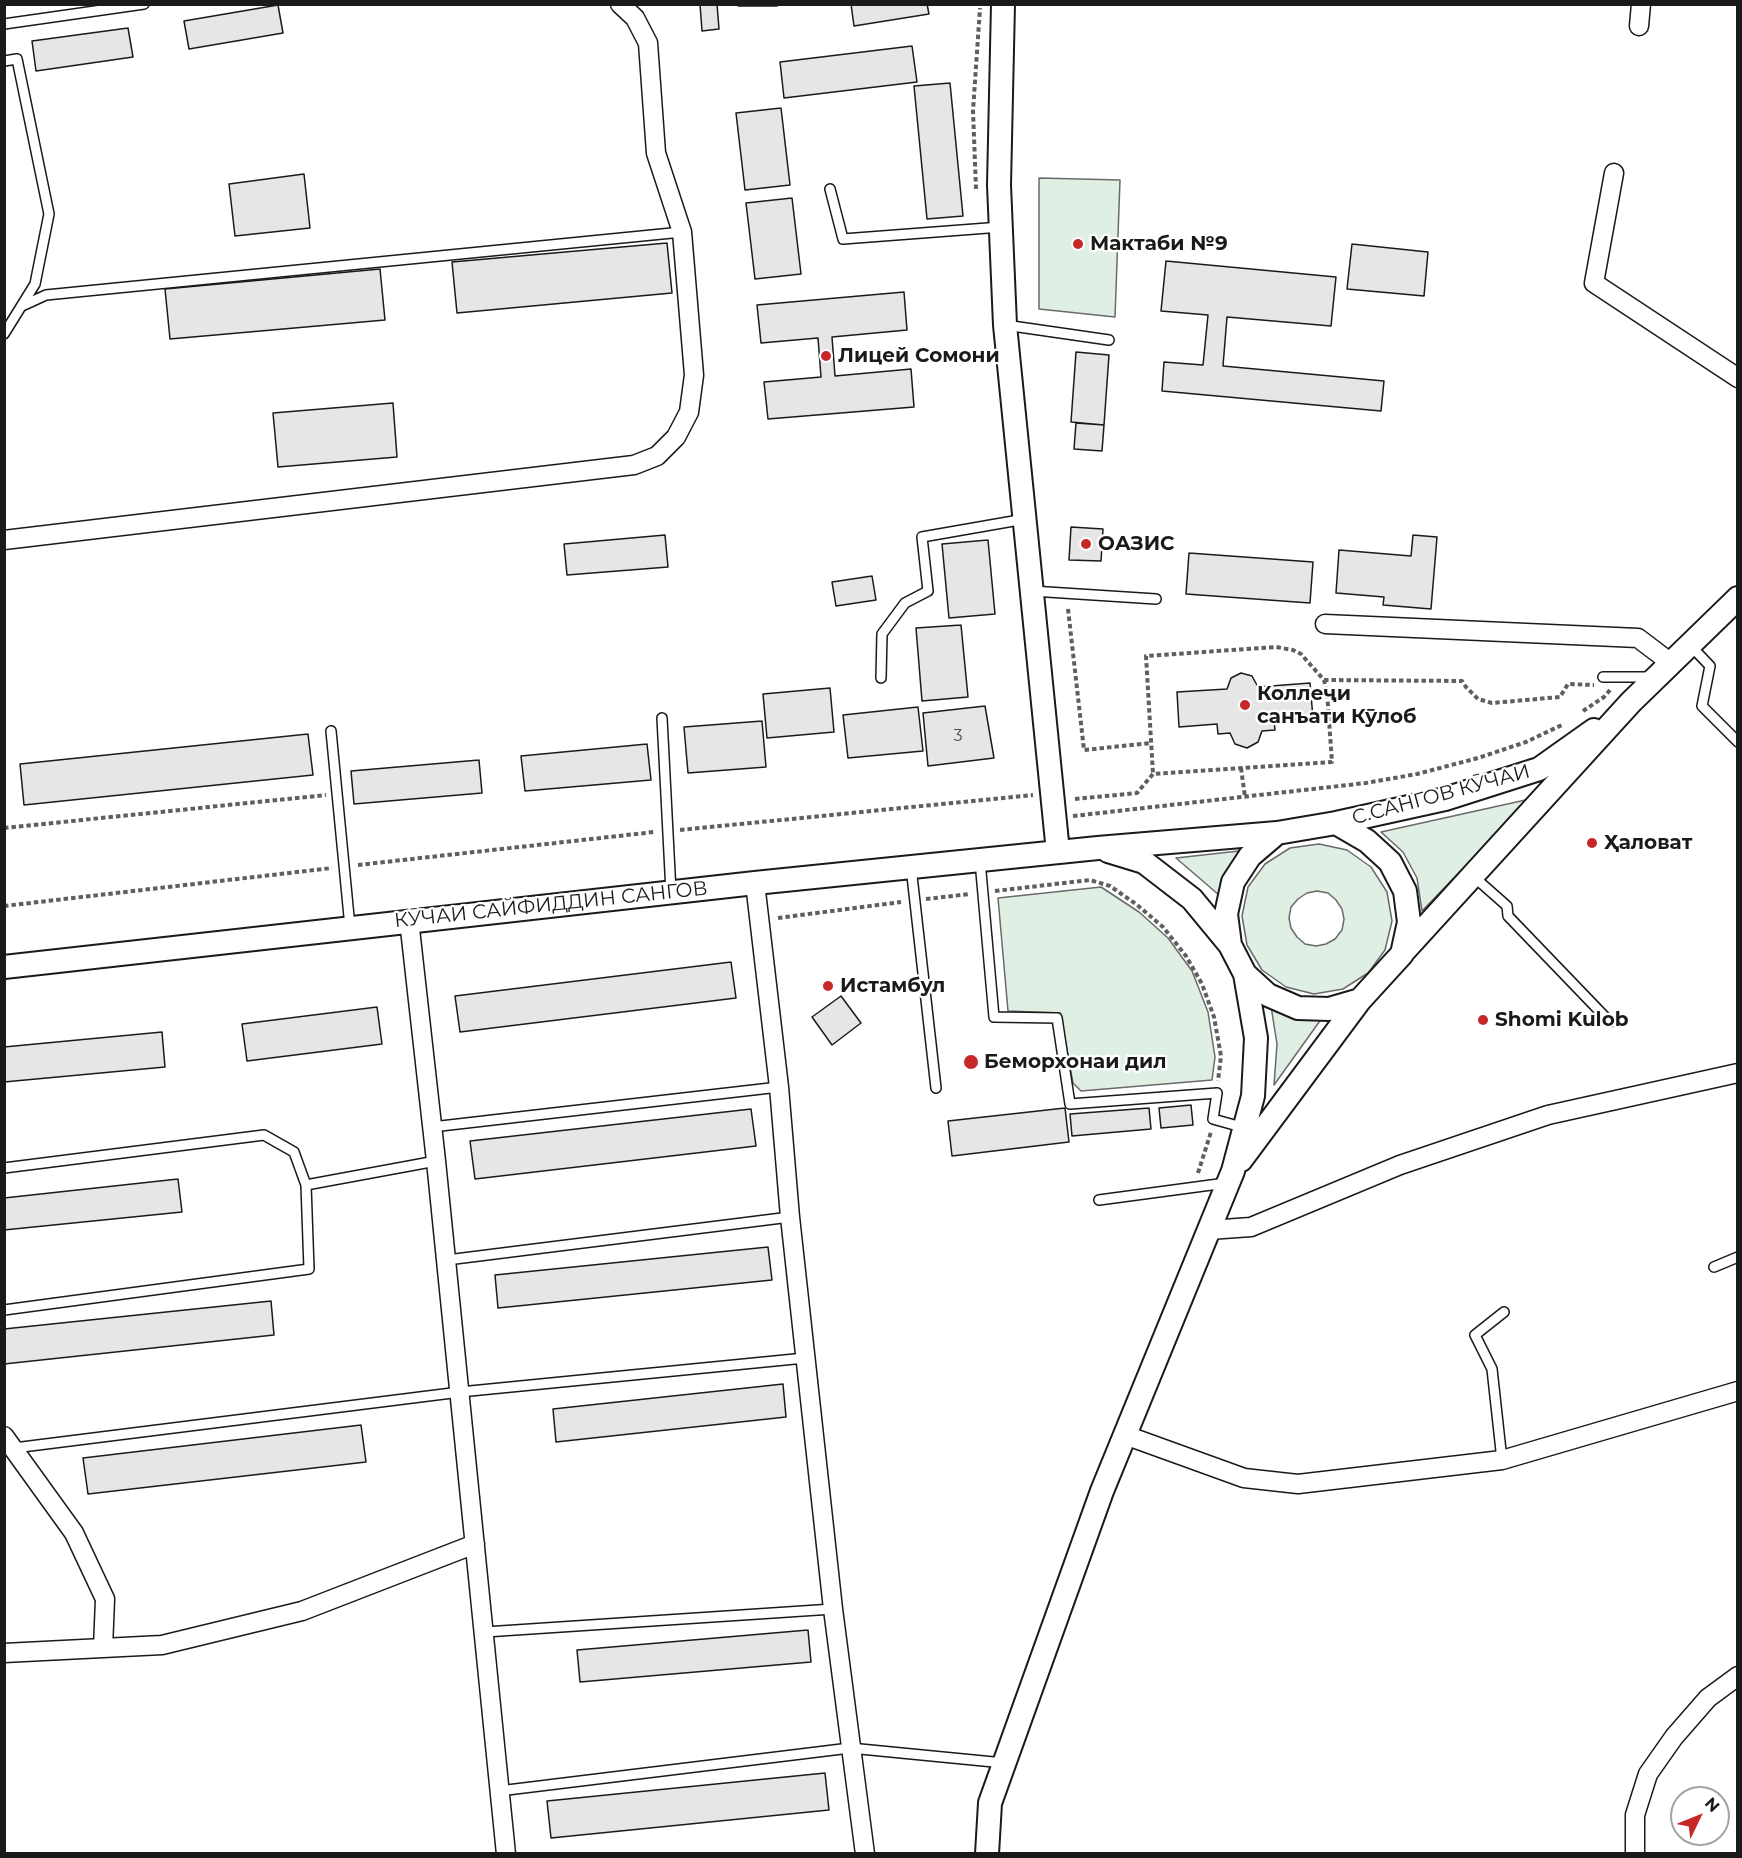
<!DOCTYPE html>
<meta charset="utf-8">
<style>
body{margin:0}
#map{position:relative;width:1742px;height:1858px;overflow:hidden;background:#fff;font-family:Montserrat,sans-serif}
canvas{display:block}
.frame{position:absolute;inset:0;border:6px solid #1a1a1a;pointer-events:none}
.north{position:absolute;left:1670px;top:1786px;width:60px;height:60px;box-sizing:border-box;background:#fff;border:2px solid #a3a3a3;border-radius:50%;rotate:47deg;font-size:16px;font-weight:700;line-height:24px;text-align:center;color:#1a1a1a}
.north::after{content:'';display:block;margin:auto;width:21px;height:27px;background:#c62828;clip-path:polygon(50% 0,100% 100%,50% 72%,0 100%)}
</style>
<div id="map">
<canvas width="1742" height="1858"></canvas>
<div class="frame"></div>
<div class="north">N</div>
</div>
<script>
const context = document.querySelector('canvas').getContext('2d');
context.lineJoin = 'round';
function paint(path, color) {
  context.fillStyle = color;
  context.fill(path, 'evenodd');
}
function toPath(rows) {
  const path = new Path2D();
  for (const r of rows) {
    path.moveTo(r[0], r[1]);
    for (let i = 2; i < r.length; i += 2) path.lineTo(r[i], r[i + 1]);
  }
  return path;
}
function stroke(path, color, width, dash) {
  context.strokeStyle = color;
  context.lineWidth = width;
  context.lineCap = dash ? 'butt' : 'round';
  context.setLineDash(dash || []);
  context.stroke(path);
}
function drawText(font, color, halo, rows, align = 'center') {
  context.font = font + ' Montserrat,sans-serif';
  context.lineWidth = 4.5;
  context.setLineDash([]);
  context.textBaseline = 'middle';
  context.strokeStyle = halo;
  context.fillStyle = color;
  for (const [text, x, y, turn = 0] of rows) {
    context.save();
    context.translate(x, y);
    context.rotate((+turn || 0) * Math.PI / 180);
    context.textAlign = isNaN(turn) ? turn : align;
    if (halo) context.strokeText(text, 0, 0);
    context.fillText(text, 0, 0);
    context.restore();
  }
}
const green = toPath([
 [1039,178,1120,180,1115,317,1039,309,1039,178],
 [1530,799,1422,911,1417,878,1403,852,1381,832,1530,799],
 [1319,844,1347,850,1371,867,1387,892,1392,921,1385,950,1368,973,1343,989,1314,994,1286,987,1262,970,1247,945,1242,916,1248,887,1265,864,1290,848,1319,844],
 [1317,891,1328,893,1336,900,1342,909,1344,919,1342,930,1335,939,1326,944,1316,946,1305,944,1297,937,1291,928,1289,918,1291,907,1298,899,1307,893,1317,891],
 [1239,851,1228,871,1219,895,1176,858,1239,851],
 [1101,887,1139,912,1168,938,1192,971,1208,1012,1215,1057,1212,1080,1081,1091,1073,1083,1060,1013,1008,1011,998,898,1101,887],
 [1271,1006,1322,1018,1274,1085,1277,1044,1271,1006]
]);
paint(green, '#e0efe3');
stroke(green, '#6a6a6a', 1.5);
const building = toPath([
 [700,4,717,4,719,29,702,31,700,4],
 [738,4,777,4,777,6,738,6,738,4],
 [851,4,927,4,929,14,854,26,851,4],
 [278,5,283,33,189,49,184,21,278,5],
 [128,28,133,57,36,71,32,41,128,28],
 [912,46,917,82,784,98,780,62,912,46],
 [950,83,963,216,927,219,914,86,950,83],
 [781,108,790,185,745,190,736,113,781,108],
 [304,174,310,228,235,236,229,184,304,174],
 [792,198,801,274,755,279,746,203,792,198],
 [667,243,672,293,457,313,452,262,667,243],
 [1352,244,1428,252,1424,296,1347,289,1352,244],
 [1166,261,1336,277,1331,326,1227,317,1223,366,1384,381,1381,411,1162,391,1164,362,1203,365,1208,315,1161,311,1166,261],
 [380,269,385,320,170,339,165,289,380,269],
 [904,292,907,330,832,337,835,376,911,369,914,407,768,419,764,382,821,377,818,338,761,343,757,305,904,292],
 [1076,352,1109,355,1104,425,1071,422,1076,352],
 [393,403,397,457,278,467,273,413,393,403],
 [1076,423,1104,425,1102,451,1074,449,1076,423],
 [1071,527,1103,529,1101,561,1069,560,1071,527],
 [665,535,668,567,567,575,564,544,665,535],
 [1413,535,1437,537,1431,609,1383,605,1384,597,1336,593,1339,550,1411,556,1413,535],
 [988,540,995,614,949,618,942,544,988,540],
 [1189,553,1313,562,1310,603,1186,594,1189,553],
 [872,576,876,600,836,606,832,582,872,576],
 [961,625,968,697,922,701,916,628,961,625],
 [1241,673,1252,676,1258,687,1310,683,1313,718,1274,720,1275,730,1262,731,1258,742,1247,748,1235,744,1230,733,1218,734,1217,724,1179,727,1177,692,1227,689,1231,678,1241,673],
 [830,688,834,732,767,738,763,694,830,688],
 [985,706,994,758,928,766,923,713,985,706],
 [918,707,923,751,848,758,843,715,918,707],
 [762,721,766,767,688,773,684,727,762,721],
 [308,734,313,775,24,805,20,764,308,734],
 [647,744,651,780,525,791,521,756,647,744],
 [479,760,482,793,354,804,351,771,479,760],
 [731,962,736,998,460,1032,455,996,731,962],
 [841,996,861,1023,832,1045,812,1017,841,996],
 [377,1007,382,1044,247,1061,242,1024,377,1007],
 [162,1032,165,1067,4,1082,4,1047,162,1032],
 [1191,1105,1193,1125,1161,1128,1159,1108,1191,1105],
 [1065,1108,1069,1142,952,1156,948,1121,1065,1108],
 [1149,1108,1151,1129,1072,1136,1070,1114,1149,1108],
 [751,1109,756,1146,475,1179,470,1141,751,1109],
 [178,1179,182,1212,4,1230,4,1198,178,1179],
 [768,1247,772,1280,498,1308,495,1275,768,1247],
 [271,1301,274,1335,4,1364,4,1329,271,1301],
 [783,1384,786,1417,556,1442,553,1409,783,1384],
 [361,1425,366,1462,88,1494,83,1458,361,1425],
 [808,1630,811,1662,580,1682,577,1650,808,1630],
 [825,1773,829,1810,551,1838,547,1801,825,1773]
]);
paint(building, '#e6e6e6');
stroke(building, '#1a1a1a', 1.5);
const service = toPath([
 [4,24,144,4],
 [4,61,17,59,49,214,35,284,4,334],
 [830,189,843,239,1001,227],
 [22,306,46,295,682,232],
 [1005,325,1109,340],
 [1032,591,1156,599],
 [1690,645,1710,666,1702,706,1738,742],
 [1603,677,1652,677],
 [881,678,882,634,905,603,928,591,922,537,1025,519],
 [662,718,671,892],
 [331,731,350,927],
 [980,861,994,1017,1057,1018,1070,1104,1217,1093,1213,1119,1245,1128],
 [911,867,936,1088],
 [1473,876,1507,906,1508,916,1610,1022],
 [432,1127,779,1087],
 [4,1168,264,1135,294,1152,306,1185,436,1161],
 [1099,1200,1226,1183],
 [447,1260,790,1217],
 [1714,1267,1738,1257],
 [4,1310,309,1269,306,1185],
 [14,1448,460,1392,805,1358],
 [1502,1460,1492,1369,1475,1335,1504,1312],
 [485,1632,833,1609],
 [499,1791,850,1748,1004,1763]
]);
const minor = toPath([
 [1639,26,1641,4],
 [1614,173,1594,283,1738,378],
 [4,540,634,465,657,456,676,437,689,412,694,375,682,232,656,153,648,43,635,18,620,4],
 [1325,624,1638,638,1671,663],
 [755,883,779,1087,790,1217,833,1609,865,1854],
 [409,920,436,1161,506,1854],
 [1209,1230,1251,1227,1400,1165,1548,1115,1738,1073],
 [1125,1435,1244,1478,1298,1484,1502,1460,1738,1391],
 [4,1436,74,1533,105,1599,103,1648],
 [4,1653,162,1645,302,1611,475,1544],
 [1635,1854,1635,1815,1648,1774,1674,1737,1708,1698,1738,1676]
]);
const tertiary = toPath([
 [1003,4,999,185,1005,325,1058,852],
 [1336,823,1445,799,1539,769,1594,730],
 [1108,851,1144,862,1192,899,1230,945],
 [1403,952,1631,702,1738,598],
 [4,967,755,883,1098,848,1277,833],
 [1241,1160,1360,1000],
 [987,1854,990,1803,1102,1491,1233,1171,1253,1096,1256,1038,1245,974,1230,945,1226,914,1233,882,1250,856,1277,833,1336,823,1367,841,1390,862,1405,891,1409,922,1402,954,1360,1000,1329,1009,1298,1008,1268,995,1245,974]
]);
stroke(service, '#1a1a1a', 12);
stroke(minor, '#1a1a1a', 21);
stroke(tertiary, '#1a1a1a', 26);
stroke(toPath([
 [976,189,973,111,980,8],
 [1068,609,1084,750,1151,743],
 [1324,680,1462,681,1466,687,1478,699,1492,703,1560,697,1568,684,1594,685],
 [1583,711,1604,697,1610,690],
 [1241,768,1245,797],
 [1075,799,1137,793,1153,774,1332,762,1327,692,1324,680,1301,654,1293,650,1276,647,1146,656,1153,774],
 [1073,816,1366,783,1417,774,1478,758,1526,742,1564,724],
 [4,828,326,795],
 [680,830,1033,795],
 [358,865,654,832],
 [995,891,1090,880,1110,886,1136,904,1163,927,1186,956,1202,984,1214,1017,1221,1056,1218,1081],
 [926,899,970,894],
 [4,906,332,868],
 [778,918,901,902],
 [1198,1173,1211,1132]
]), '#5f5f5f', 4, [4.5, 3]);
stroke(service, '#fff', 9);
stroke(minor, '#fff', 18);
stroke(tertiary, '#fff', 22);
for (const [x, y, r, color] of [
 [1078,244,6,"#c62828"],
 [826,356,6,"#c62828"],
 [1086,544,6,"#c62828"],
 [1245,705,6,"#c62828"],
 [1592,843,6,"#c62828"],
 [828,986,6,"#c62828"],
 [1483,1020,6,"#c62828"],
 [971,1062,8,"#c62828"]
]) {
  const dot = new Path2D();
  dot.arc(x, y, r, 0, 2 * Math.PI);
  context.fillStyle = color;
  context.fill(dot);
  stroke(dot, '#fff', 2);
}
drawText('16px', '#4d4d4d', null, [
 ["3",958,736]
]);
drawText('bold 20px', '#1a1a1a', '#fff', [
 ["Мактаби №9",1090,244],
 ["Лицей Сомони",838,356],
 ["ОАЗИС",1098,544],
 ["Коллеҷи",1257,694],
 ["санъати Кӯлоб",1257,717],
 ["Ҳаловат",1604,843],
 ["Истамбул",840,986],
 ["Shomi Kulob",1495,1020],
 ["Беморхонаи дил",984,1062]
], 'left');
drawText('20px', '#1a1a1a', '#fff', [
 ["С.САНГОВ КӮЧАИ",1441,795,-15],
 ["КӮЧАИ САЙФИДДИН САНГОВ",551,905,-6]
]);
</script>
